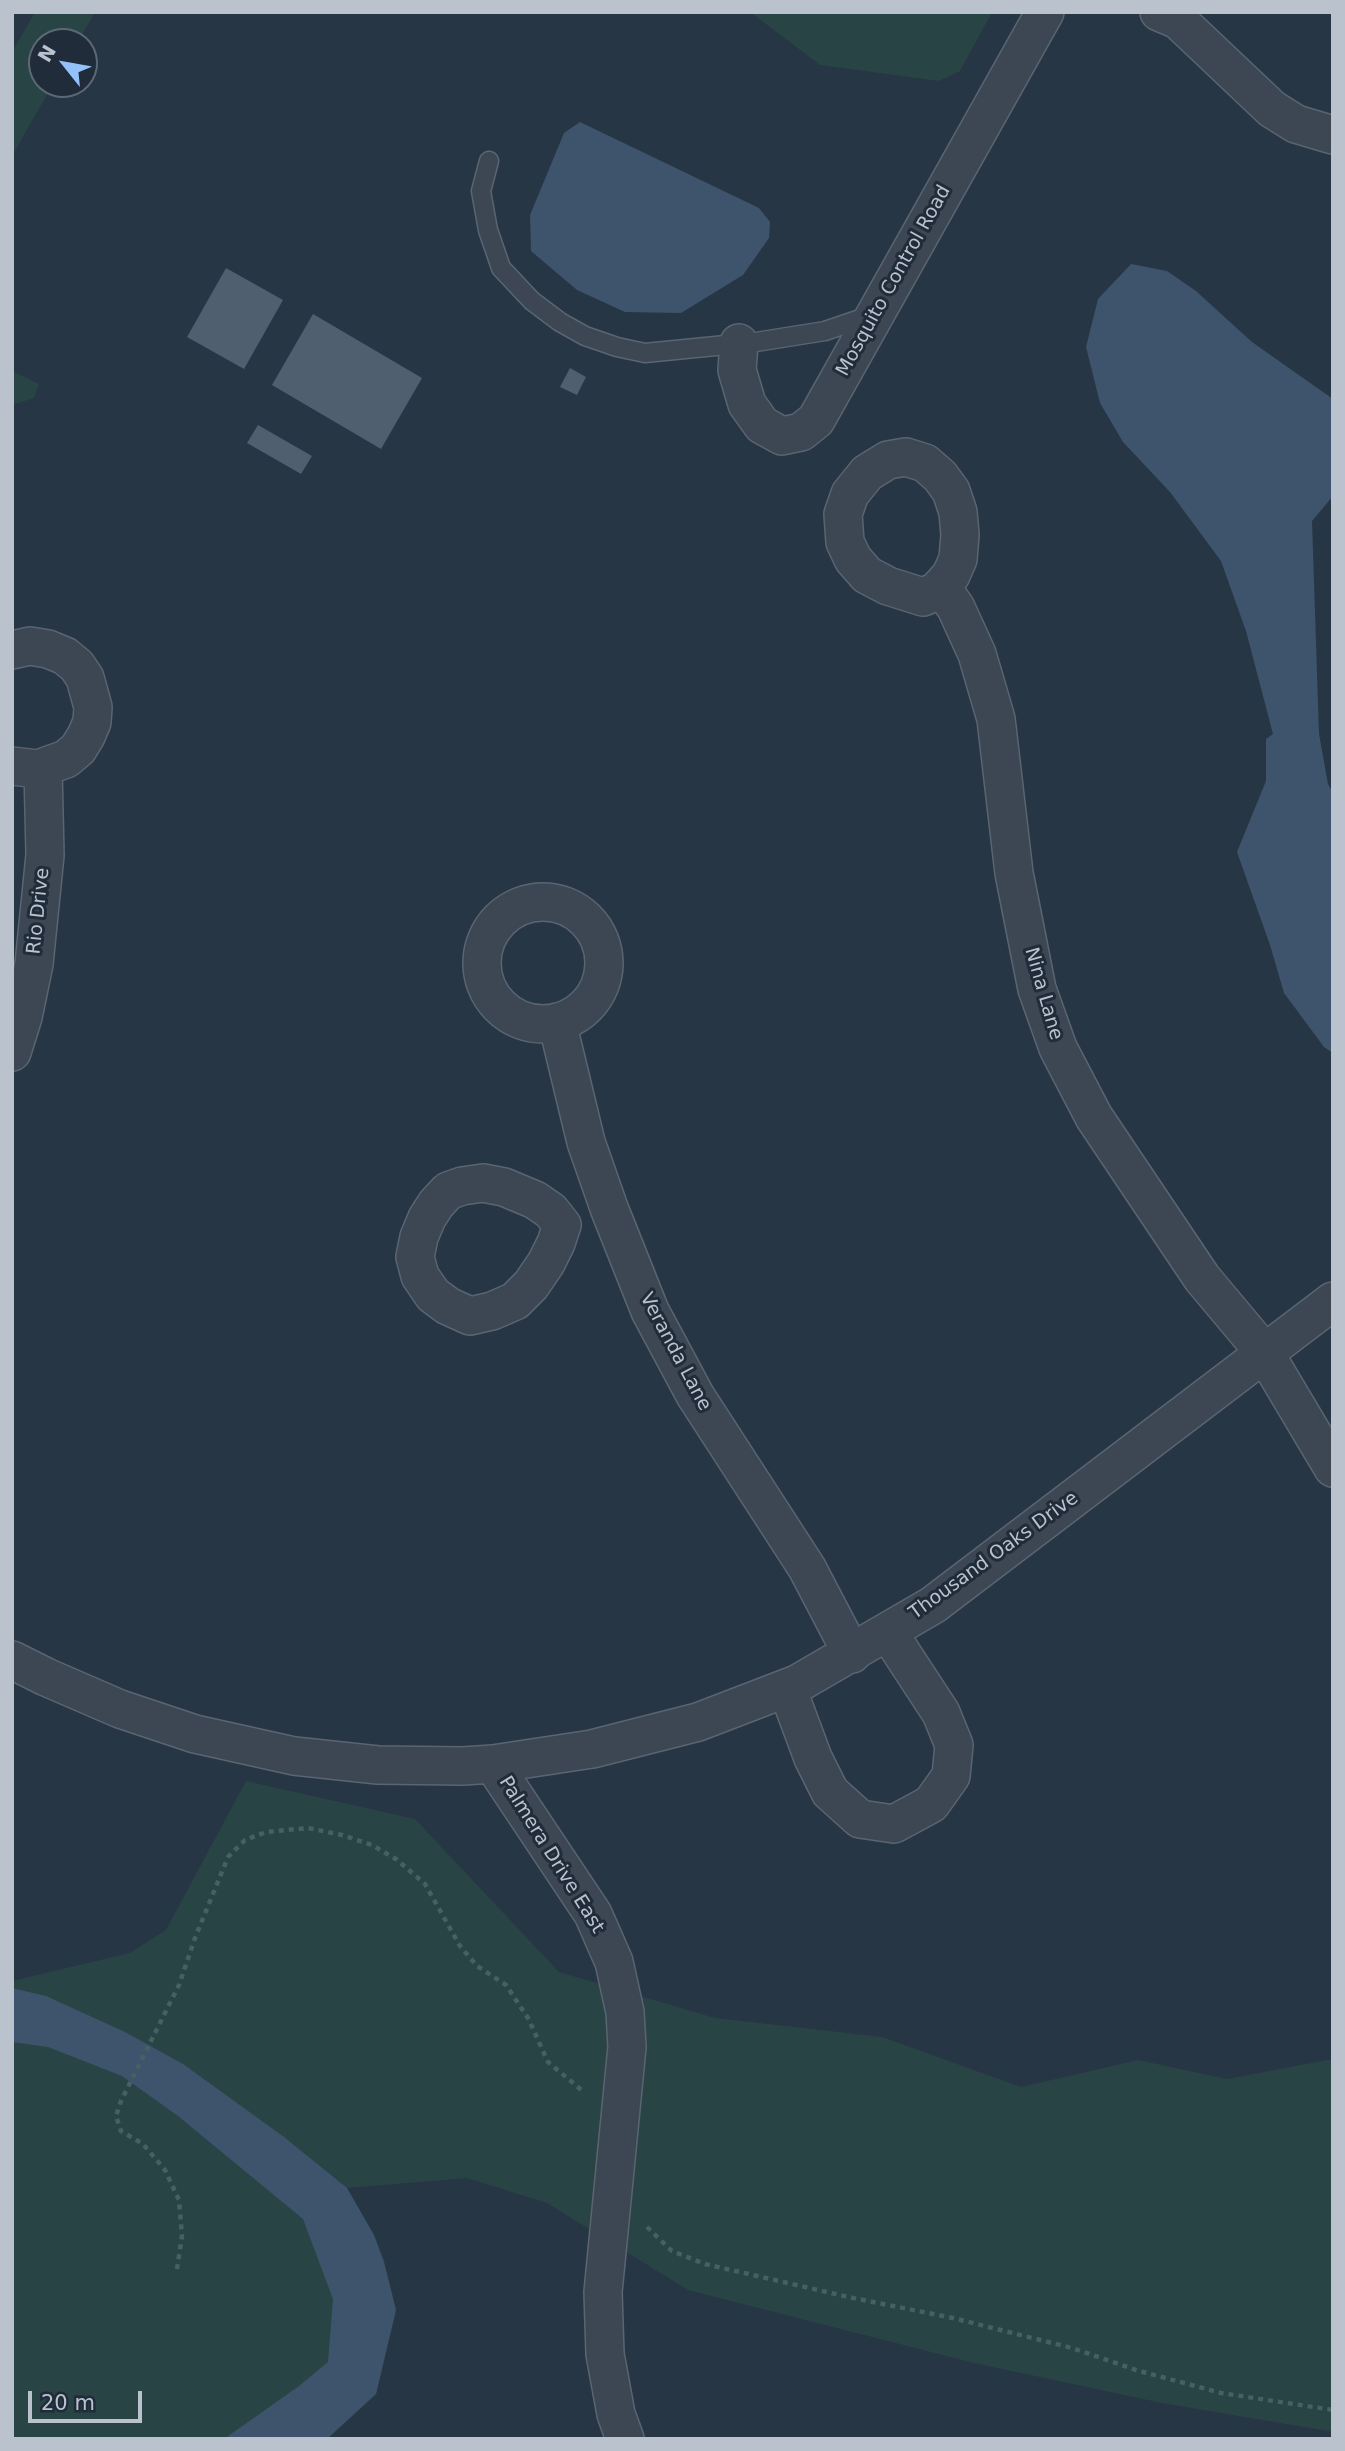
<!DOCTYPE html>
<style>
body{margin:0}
#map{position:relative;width:1345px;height:2451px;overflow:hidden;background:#273644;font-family:"DejaVu Sans",sans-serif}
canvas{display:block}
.frame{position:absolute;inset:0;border:14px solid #b9c2cd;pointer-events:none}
.north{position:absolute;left:28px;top:28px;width:70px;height:70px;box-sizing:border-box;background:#202c39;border:2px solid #5d6874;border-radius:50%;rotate:301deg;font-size:19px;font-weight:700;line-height:28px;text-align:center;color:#b9c2cd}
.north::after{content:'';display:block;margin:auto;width:24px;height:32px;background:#92c2f9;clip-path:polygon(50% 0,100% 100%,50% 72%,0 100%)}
.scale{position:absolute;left:28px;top:2391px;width:114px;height:32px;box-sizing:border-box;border:4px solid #b9c2cd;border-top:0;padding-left:9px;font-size:21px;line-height:24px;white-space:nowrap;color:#b9c2cd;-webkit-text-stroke:5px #202c39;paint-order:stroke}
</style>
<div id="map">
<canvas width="1345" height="2451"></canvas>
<div class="frame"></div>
<div class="north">N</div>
<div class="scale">20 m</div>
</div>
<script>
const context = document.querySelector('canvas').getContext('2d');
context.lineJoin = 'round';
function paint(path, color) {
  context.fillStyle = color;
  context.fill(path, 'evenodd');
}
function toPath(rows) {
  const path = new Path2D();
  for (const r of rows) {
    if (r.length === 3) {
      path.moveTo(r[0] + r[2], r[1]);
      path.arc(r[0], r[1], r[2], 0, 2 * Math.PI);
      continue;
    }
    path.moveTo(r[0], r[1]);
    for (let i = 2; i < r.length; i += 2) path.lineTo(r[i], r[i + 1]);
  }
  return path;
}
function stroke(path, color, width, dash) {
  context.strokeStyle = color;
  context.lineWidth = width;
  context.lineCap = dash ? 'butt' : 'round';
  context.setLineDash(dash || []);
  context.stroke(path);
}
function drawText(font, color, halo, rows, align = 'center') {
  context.font = font + ' "DejaVu Sans",sans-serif';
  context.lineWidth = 6;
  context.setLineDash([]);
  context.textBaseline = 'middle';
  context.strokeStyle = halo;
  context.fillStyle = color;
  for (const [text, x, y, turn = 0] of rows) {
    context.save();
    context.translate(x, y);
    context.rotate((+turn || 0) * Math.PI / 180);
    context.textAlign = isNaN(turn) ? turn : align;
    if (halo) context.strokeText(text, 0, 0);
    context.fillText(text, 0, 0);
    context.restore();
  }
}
paint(toPath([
 [35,12,95,12,78,42,42,42,42,84,53,84,12,156,12,52],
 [750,12,992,12,960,71,939,81,820,65],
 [12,371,39,384,34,398,12,405],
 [246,1781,415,1819,559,1972,715,2018,882,2037,1021,2087,1138,2060,1227,2079,1333,2059,1333,2432,1162,2403,974,2363,688,2290,547,2203,467,2178,347,2188,374,2235,384,2262,396,2310,376,2394,327,2439,12,2439,12,1981,130,1953,166,1930]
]), '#294445');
paint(toPath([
 [580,122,759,208,770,222,769,238,743,275,681,313,625,312,577,290,531,251,530,215,564,133],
 [1131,264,1167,271,1196,291,1252,342,1333,399,1333,496,1312,521,1319,734,1328,784,1333,793,1333,1053,1324,1047,1284,993,1270,945,1237,852,1266,781,1266,739,1273,734,1246,631,1221,561,1170,492,1123,442,1100,403,1086,347,1098,299],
 [12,1988,46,1996,125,2032,183,2064,284,2137,347,2188,374,2235,384,2262,396,2310,376,2394,327,2439,224,2439,299,2386,328,2362,333,2299,303,2219,178,2116,122,2076,48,2047,12,2042]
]), '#3d546c');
paint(toPath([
 [226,268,283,300,244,369,187,337],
 [313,314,422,378,381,449,272,385],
 [570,368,586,377,577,395,560,387],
 [258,425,312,456,301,474,247,443]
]), '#505f6f');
const lane = toPath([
 [489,161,481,191,488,230,501,268,532,301,560,322,585,336,617,347,645,353,756,342,825,331,872,315]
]);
const street = toPath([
 [1159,12,1178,20,1272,109,1296,124,1333,135],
 [739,343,737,370,747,404,762,425,782,436,801,432,816,420,1045,12],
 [906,457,925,463,940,476,951,491,958,512,960,535,958,559,951,575,937,591,923,597,888,586,867,575,853,559,845,542,843,514,850,494,867,473,888,460,906,457],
 [941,586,956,608,977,654,996,719,1014,873,1037,989,1058,1048,1094,1117,1202,1278,1264,1352,1333,1468],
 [12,650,30,646,48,649,65,656,77,666,85,678,93,707,92,722,86,736,78,749,66,759,38,769,12,766],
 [543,963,61],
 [557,1022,586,1142,609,1208,650,1311,695,1395,807,1568,852,1654],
 [12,1052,23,1017,34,964,45,855,43,768],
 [483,1183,504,1187,535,1200,551,1211,562,1225,556,1243,546,1263,531,1285,515,1301,492,1311,470,1316,448,1306,433,1295,420,1276,415,1257,419,1237,427,1218,436,1204,448,1191,462,1186,483,1183],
 [12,1660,46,1677,120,1709,195,1734,294,1756,378,1765,463,1766,493,1764,592,1749,698,1722,797,1684,933,1605,1333,1301],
 [787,1688,813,1758,830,1792,860,1819,894,1824,931,1804,951,1776,954,1745,941,1713,888,1632],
 [493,1764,593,1914,614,1962,625,2012,627,2047,603,2292,605,2354,616,2414,625,2439]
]);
stroke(lane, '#5a6571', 21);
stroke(street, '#5a6571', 40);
stroke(toPath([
 [647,2227,672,2251,705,2264,853,2298,953,2318,1072,2348,1136,2370,1221,2393,1333,2410],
 [177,2269,182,2236,179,2200,165,2170,143,2144,121,2131,116,2116,121,2101,179,1985,195,1938,228,1857,245,1840,266,1832,308,1828,342,1835,372,1845,396,1859,425,1884,460,1946,477,1966,506,1985,528,2018,548,2062,585,2093]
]), '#486061', 4.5, [5, 5]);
stroke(lane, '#3c4753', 18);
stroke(street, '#3c4753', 37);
drawText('19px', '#b9c2cd', '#202c39', [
 ["Mosquito Control Road",894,281,-61],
 ["Rio Drive",39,911,-84],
 ["Nina Lane",1043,994,74],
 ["Veranda Lane",675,1352,62],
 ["Thousand Oaks Drive",994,1556,-36],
 ["Palmera Drive East",551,1855,58]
]);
</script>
